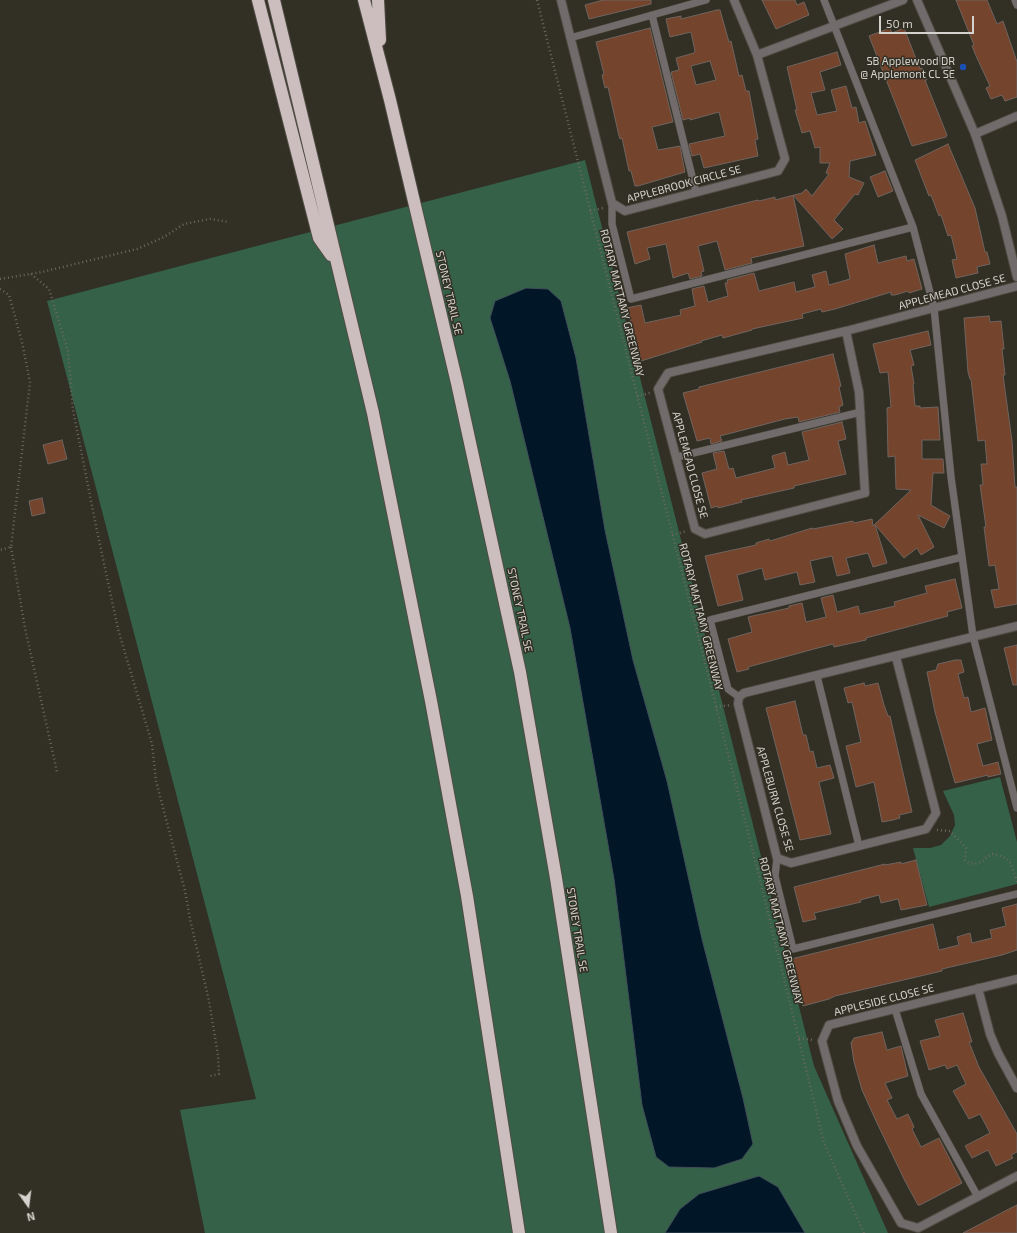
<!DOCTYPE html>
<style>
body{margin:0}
#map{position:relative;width:1017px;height:1233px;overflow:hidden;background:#322f25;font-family:"Exo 2",sans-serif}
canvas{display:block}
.north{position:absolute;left:8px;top:1185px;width:40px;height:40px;-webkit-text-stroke:3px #322f25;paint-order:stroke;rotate:166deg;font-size:11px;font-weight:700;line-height:16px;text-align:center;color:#d4d2cc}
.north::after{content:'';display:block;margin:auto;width:14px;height:18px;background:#d4d2cc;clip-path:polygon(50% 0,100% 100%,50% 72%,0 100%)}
.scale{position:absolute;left:879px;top:16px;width:95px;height:18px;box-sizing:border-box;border:2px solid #d4d2cc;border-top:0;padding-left:5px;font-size:12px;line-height:14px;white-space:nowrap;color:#d4d2cc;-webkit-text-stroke:3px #322f25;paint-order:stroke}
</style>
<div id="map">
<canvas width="1017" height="1233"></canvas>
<div class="north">N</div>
<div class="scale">50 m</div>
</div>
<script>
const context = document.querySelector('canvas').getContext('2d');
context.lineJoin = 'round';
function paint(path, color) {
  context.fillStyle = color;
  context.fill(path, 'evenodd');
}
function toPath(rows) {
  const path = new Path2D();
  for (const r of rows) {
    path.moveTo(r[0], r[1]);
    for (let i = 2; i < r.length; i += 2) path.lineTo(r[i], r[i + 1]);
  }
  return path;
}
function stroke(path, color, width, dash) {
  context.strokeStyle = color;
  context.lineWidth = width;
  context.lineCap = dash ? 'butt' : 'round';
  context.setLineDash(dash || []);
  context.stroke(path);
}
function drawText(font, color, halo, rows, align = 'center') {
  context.font = font + ' "Exo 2",sans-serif';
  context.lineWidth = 3;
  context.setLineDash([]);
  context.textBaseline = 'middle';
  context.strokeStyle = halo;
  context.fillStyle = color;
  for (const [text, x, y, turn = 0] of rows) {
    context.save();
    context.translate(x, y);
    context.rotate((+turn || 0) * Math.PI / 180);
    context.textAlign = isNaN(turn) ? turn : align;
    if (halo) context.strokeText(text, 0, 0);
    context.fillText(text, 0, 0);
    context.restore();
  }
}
paint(toPath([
 [585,160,814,1066,888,1233,205,1233,180,1110,256,1099,47,301],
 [1000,777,1017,842,1017,884,929,907,913,848,930,848,941,845,950,836,955,825,954,815,943,791]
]), '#346148');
const water = toPath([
 [526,288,548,289,561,301,576,358,605,530,633,660,667,781,702,939,743,1098,753,1144,742,1159,714,1168,669,1167,656,1157,642,1105,614,879,570,628,510,381,490,318,495,301,526,288],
 [759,1176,778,1187,805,1233,665,1233,680,1209,699,1194,759,1176]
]);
paint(water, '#011627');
stroke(water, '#404e58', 1);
const building = toPath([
 [603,0,651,0,651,4,589,19,585,5,603,0],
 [762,0,795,0,797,5,804,2,809,15,776,29,762,0],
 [956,0,987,0,997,24,1003,21,1017,62,1017,97,1005,101,1002,95,991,99,986,88,990,86,977,58,972,46,974,45,956,0],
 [717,10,720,10,729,42,731,41,739,76,742,75,746,91,749,91,758,139,755,140,758,156,704,168,700,154,692,156,689,144,725,136,719,112,690,120,690,118,683,120,671,72,679,70,676,58,694,53,695,51,691,32,670,37,666,19,681,16,681,19,717,10],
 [710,61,716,80,696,85,691,66,710,61],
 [650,28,673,122,652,127,658,150,680,146,685,172,638,186,635,186,631,171,629,171,622,138,620,139,619,136,608,87,605,88,602,75,604,74,596,42,650,28],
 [890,28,892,33,904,28,920,69,922,68,927,80,925,80,947,135,946,137,912,146,869,36,890,28],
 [837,52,841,65,820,72,825,90,811,93,817,115,837,111,831,90,846,86,852,108,856,107,859,123,865,121,876,155,850,161,849,177,864,183,858,195,855,194,834,220,843,229,832,239,793,195,804,246,751,258,752,263,725,270,717,241,698,246,704,271,701,272,702,276,690,279,688,273,673,278,666,244,647,248,650,259,635,264,627,232,758,200,759,201,775,197,775,200,802,193,806,189,812,196,829,174,826,173,830,163,820,163,820,147,815,148,810,131,802,133,795,110,797,110,787,67,837,52],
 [948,144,975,208,985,252,987,252,990,264,977,267,978,273,956,278,952,260,957,259,951,235,948,236,941,215,939,216,931,195,929,196,915,160,948,144],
 [885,171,893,191,878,197,870,177,885,171],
 [874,245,878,263,906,256,907,261,914,259,922,289,909,293,908,291,895,295,891,295,891,292,835,309,822,312,821,309,802,314,803,318,752,329,752,330,723,338,722,335,701,341,702,342,641,361,627,308,641,305,645,323,681,315,680,310,695,306,692,289,704,286,708,302,728,296,725,283,728,283,727,280,754,273,759,291,794,282,796,292,815,287,812,275,826,271,829,285,850,279,845,254,874,245],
 [989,316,990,322,1001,321,1004,349,1002,349,1005,375,1003,375,1012,441,1015,487,1017,487,1017,604,995,608,991,590,999,589,995,565,989,566,984,527,986,527,980,485,983,485,981,464,987,464,985,440,978,441,971,379,970,379,968,372,964,318,989,316],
 [928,331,931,345,910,350,914,365,911,366,914,384,913,384,915,406,920,406,920,408,938,407,940,440,922,440,922,459,943,459,944,473,933,473,931,505,950,516,944,528,918,515,934,547,921,555,917,548,904,558,875,525,887,563,873,567,868,553,846,558,850,573,837,576,832,556,810,561,815,582,800,585,797,572,765,580,762,568,737,575,743,600,718,606,705,556,756,545,756,543,769,539,770,541,812,528,813,529,853,521,854,523,872,519,873,526,911,490,896,489,895,456,888,457,887,408,891,407,888,372,880,373,873,344,928,331],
 [833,354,841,386,839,387,843,405,839,407,840,412,799,422,798,417,785,419,720,436,722,441,711,444,710,438,697,441,683,393,699,389,699,387,833,354],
 [842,422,846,439,838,441,846,474,794,486,794,488,741,500,742,502,718,508,718,506,711,508,702,473,717,469,713,453,724,451,729,469,733,468,736,478,775,468,772,456,785,452,788,465,809,460,802,432,842,422],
 [62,440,67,459,48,464,43,445,62,440],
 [42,498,45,513,32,516,29,501,42,498],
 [955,579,962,608,947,612,948,616,866,638,866,640,834,647,833,644,814,649,748,667,749,669,737,672,728,639,752,632,748,617,789,608,789,606,802,603,806,622,826,617,821,598,833,595,837,612,858,606,860,614,895,606,894,602,927,593,925,586,955,579],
 [1017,645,1017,685,1013,685,1004,648,1017,645],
 [955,660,961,660,964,672,958,674,964,698,968,697,971,712,985,708,992,740,977,744,983,766,998,762,1001,774,988,777,988,775,955,783,935,712,927,672,936,670,938,664,955,660],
 [864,683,865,686,878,683,884,705,888,716,890,716,912,812,899,815,900,818,893,820,882,822,874,782,856,787,846,746,861,742,852,702,848,703,844,688,864,683],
 [795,701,803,735,806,735,810,752,813,751,817,768,830,765,834,778,819,782,831,834,800,840,766,708,795,701],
 [916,860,927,905,901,910,898,899,881,903,879,895,860,900,861,902,814,913,816,919,803,922,794,887,885,864,885,865,901,862,901,864,916,860],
 [1017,904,1017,950,1002,955,942,969,942,971,835,996,829,999,803,1006,791,959,933,924,939,950,959,945,957,937,970,933,972,943,992,938,990,930,1006,926,1002,908,1017,904],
 [963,1013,972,1042,969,1042,979,1067,1017,1134,1017,1152,1011,1155,1013,1158,996,1166,988,1150,972,1158,965,1146,990,1133,980,1114,969,1119,953,1091,966,1084,957,1065,947,1069,945,1065,929,1070,920,1041,940,1036,935,1020,963,1013],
 [882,1032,887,1050,901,1046,908,1076,885,1083,892,1098,887,1100,897,1119,908,1114,914,1127,912,1129,921,1147,939,1138,962,1183,920,1205,918,1205,905,1181,877,1123,862,1090,854,1062,851,1043,854,1038,882,1032],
 [1017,1205,1017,1233,963,1233,1005,1211,1017,1205]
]);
paint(building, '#75442c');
stroke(building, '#6f645f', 1);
const service = toPath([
 [824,0,913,227,934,308,951,477,973,636,1017,808],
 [1015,0,1017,5],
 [652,15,696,192],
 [570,38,706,0],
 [612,203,612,224,631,299,913,227],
 [677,457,861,412],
 [817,676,859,846],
 [739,697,728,689,710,620,962,557],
 [777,858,775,876,793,949,1017,894],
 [895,1009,921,1094,978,1197]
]);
const minor = toPath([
 [561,0,612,203,625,211,778,171,785,159,757,55,734,0],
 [757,55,903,0],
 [975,134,1017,116],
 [846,331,859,392,865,493,705,534,695,529,658,389,668,373,846,331,1017,286],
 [896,657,936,813,926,829,791,863,777,858,738,704,739,697,744,693,1017,626],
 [1017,979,829,1025,822,1041,838,1101,857,1146,901,1223,918,1228,1017,1176],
 [978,988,990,1034,998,1053,1017,1088]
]);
const tertiary = toPath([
 [917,0,975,134,1002,216,1017,277]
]);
const motorway = toPath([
 [258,0,319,238,331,255],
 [274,0,373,413,431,701,467,896,519,1233],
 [364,0,390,100,457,383,520,672,556,878,611,1233],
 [378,0,380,40]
]);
stroke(service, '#4f4c43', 8);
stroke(minor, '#4f4c43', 10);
stroke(tertiary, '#4f4c43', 10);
stroke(motorway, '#4f4c43', 14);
stroke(toPath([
 [537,0,757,868,824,1143,864,1233],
 [590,211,603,208],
 [31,274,49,289,68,351,73,410,96,526,118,629,152,744,156,781,185,891,190,919,209,1001,218,1055,219,1074,210,1076],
 [0,279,42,272,137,249,164,237,184,224,210,219,229,222],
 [0,289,9,295,22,342,30,382,11,547,0,550],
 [637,396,650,393],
 [672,535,687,531],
 [11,547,25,628,57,772],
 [716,707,730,705],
 [937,830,950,831,966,848,965,860,969,863,975,864,982,862,986,857,993,854,1006,858,1011,864,1017,882],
 [757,868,768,865],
 [799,1038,812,1040]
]), '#6b6860', 2.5, [1, 3]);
stroke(service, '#716b6b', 7);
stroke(minor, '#716b6b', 8);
stroke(tertiary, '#716b6b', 8);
stroke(motorway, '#ccbdbf', 12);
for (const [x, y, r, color] of [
 [963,67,4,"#1a4fb4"]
]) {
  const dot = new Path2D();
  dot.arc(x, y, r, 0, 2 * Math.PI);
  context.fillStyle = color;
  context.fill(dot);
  stroke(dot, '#322f25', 1.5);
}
drawText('11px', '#d4d2cc', '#322f25', [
 ["SB Applewood DR",955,61],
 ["@ Applemont CL SE",955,74]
], 'right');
drawText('11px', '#d4d2cc', '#322f25', [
 ["APPLEBROOK CIRCLE SE",684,184,-15],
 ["APPLEMEAD CLOSE SE",952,292,-15],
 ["STONEY TRAIL SE",449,293,77],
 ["ROTARY MATTAMY GREENWAY",622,303,76],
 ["APPLEMEAD CLOSE SE",690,465,75],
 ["STONEY TRAIL SE",520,610,78],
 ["ROTARY MATTAMY GREENWAY",701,617,76],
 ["APPLEBURN CLOSE SE",775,799,74],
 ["STONEY TRAIL SE",577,930,81],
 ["ROTARY MATTAMY GREENWAY",781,931,76],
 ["APPLESIDE CLOSE SE",884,1000,-14]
]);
</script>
